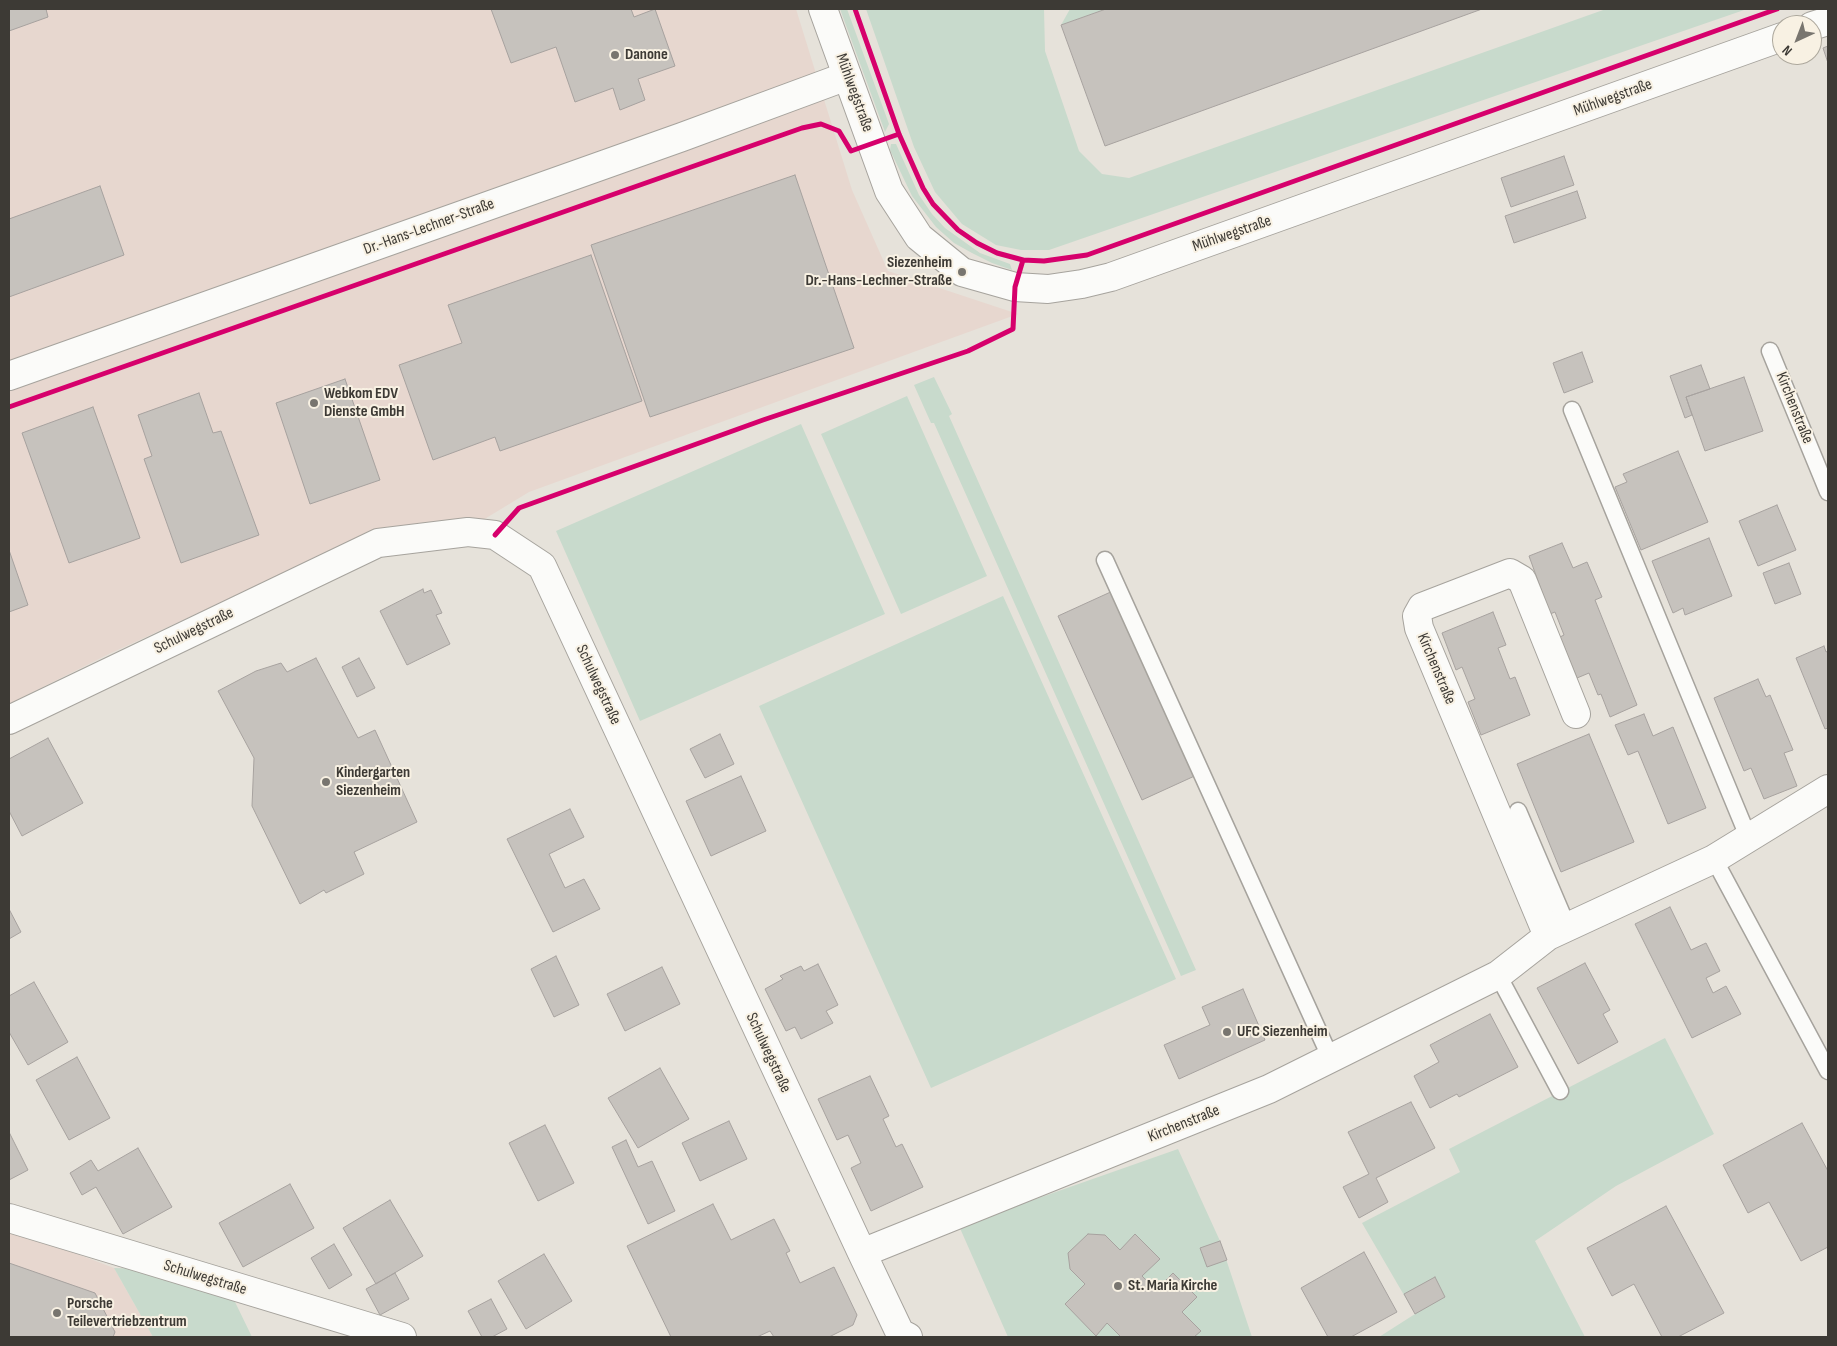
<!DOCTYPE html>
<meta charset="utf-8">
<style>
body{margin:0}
#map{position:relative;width:1837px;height:1346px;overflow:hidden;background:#e6e2da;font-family:"Sofia Sans Condensed",sans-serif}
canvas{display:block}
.frame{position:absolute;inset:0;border:10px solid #3d3a35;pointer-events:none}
.north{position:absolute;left:1772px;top:15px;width:50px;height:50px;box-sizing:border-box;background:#f8f1e3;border:1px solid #ada89d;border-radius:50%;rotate:223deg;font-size:14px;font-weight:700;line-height:20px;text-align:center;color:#3d3a35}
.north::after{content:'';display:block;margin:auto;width:18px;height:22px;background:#78756f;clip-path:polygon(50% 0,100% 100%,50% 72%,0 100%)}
</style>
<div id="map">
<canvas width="1837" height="1346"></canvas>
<div class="frame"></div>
<div class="north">N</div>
</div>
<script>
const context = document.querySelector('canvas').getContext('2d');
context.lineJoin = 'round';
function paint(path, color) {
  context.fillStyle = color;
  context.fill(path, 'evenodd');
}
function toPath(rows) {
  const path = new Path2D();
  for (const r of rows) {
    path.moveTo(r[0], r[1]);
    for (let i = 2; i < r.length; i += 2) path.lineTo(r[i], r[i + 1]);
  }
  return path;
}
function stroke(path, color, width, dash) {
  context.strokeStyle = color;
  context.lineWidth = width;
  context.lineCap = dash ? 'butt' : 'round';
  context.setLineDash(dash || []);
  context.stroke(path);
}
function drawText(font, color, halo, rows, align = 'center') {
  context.font = font + ' "Sofia Sans Condensed",sans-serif';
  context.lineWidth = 4;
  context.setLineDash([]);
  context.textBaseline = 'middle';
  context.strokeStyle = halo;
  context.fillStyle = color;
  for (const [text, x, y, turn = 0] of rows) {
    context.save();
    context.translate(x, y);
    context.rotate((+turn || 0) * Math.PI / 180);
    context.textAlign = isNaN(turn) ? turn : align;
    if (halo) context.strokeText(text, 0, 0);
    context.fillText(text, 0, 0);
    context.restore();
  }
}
paint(toPath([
 [9,9,796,9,852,190,888,271,1018,314,529,492,483,520,386,527,109,654,9,704],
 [9,1228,114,1268,153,1337,9,1337]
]), '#e7d7cf');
paint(toPath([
 [840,9,847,9,889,124,885,132],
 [866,9,1044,9,1045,51,1079,151,1102,174,1129,178,1606,9,1747,9,1049,250,1021,250,996,245,962,224,935,192,914,147],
 [1070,9,1106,9,1061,25],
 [891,144,896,144,919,195,932,214,945,228,980,253,1010,264,1012,270,992,263,972,253,954,243,936,227,912,196,890,150],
 [934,377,952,414,949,416,1196,970,1181,976,934,423,931,423,914,385],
 [907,396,987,576,901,614,821,434],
 [801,424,885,614,640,721,556,531],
 [1003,596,1176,979,931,1088,759,706],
 [1665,1038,1714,1134,1616,1186,1535,1241,1585,1337,1379,1337,1415,1314,1362,1223,1460,1172,1449,1149],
 [1178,1149,1220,1241,1252,1337,1008,1337,959,1226],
 [114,1268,220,1271,252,1337,153,1337]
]), '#c8dacc');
const building = toPath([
 [9,9,46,9,48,17,9,31,9,9],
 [491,9,631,9,634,17,655,9,675,66,638,79,645,100,620,110,613,88,575,102,556,47,511,63,491,9],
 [1106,9,1482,9,1105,146,1061,25,1106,9],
 [1828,46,1828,63,1823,48,1828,46],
 [1564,156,1574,185,1511,207,1501,178,1564,156],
 [795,175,854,348,650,417,591,245,795,175],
 [100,186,124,255,9,297,9,219,100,186],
 [1577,191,1586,218,1514,243,1505,216,1577,191],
 [591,255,642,401,500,451,495,437,433,460,399,365,462,343,448,305,591,255],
 [1582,352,1593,382,1564,393,1553,363,1582,352],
 [1701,365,1710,389,1686,397,1692,415,1685,418,1670,376,1701,365],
 [1744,377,1763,431,1705,451,1686,397,1744,377],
 [345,379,380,480,310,504,276,403,345,379],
 [199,393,213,433,221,431,259,535,181,563,144,459,152,456,138,415,199,393],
 [93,407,140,538,69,563,22,433,93,407],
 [1678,451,1708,522,1641,550,1615,487,1627,482,1623,474,1678,451],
 [1777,505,1796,550,1758,566,1739,521,1777,505],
 [1709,538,1732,596,1685,615,1683,608,1673,613,1652,561,1709,538],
 [1562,543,1573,568,1587,562,1602,597,1595,600,1637,705,1610,717,1601,694,1598,695,1589,673,1577,678,1560,637,1564,635,1555,612,1550,614,1529,556,1562,543],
 [9,550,28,605,9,612,9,550],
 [1789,563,1801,594,1775,604,1763,573,1789,563],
 [423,589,424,593,431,590,442,613,436,615,450,644,407,665,380,611,423,589],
 [1115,590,1199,774,1142,800,1058,616,1115,590],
 [1493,612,1506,645,1498,648,1510,679,1515,677,1530,715,1481,735,1468,702,1475,699,1462,667,1456,670,1442,633,1493,612],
 [1824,646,1826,652,1828,651,1828,728,1825,729,1796,658,1824,646],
 [316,658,358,738,375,730,417,822,354,852,364,874,326,893,324,890,300,904,252,806,254,758,218,691,256,671,281,663,287,672,316,658],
 [359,658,375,688,357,697,342,667,359,658],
 [1758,679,1766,697,1770,695,1793,750,1784,753,1797,786,1764,799,1751,768,1744,771,1714,698,1758,679],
 [1644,714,1653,736,1673,727,1706,808,1668,824,1638,751,1628,755,1615,725,1644,714],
 [720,734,734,764,705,778,690,749,720,734],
 [1589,734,1634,842,1561,872,1517,764,1589,734],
 [48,738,83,803,22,836,9,811,9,759,48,738],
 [741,776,766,831,711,856,686,801,741,776],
 [570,809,584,837,549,854,565,888,584,879,600,909,553,932,507,839,570,809],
 [1670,907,1691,950,1706,943,1720,971,1706,978,1713,993,1726,986,1741,1014,1692,1038,1635,924,1670,907],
 [9,909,21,932,9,939,9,909],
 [556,956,579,1005,554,1017,531,969,556,956],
 [1585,963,1610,1010,1603,1014,1618,1042,1578,1064,1537,988,1585,963],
 [818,964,838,1005,826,1011,833,1023,801,1039,795,1027,786,1031,765,989,783,979,780,976,801,966,804,971,818,964],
 [662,967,680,1004,625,1031,607,994,662,967],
 [34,982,68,1042,28,1065,9,1032,9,996,34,982],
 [1243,989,1265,1040,1179,1079,1164,1045,1210,1025,1202,1007,1243,989],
 [1490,1014,1518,1067,1459,1097,1457,1094,1430,1108,1414,1076,1439,1062,1430,1045,1490,1014],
 [77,1057,110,1118,69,1140,36,1080,77,1057],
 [660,1068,689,1119,638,1148,608,1098,660,1068],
 [870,1076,889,1116,883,1119,896,1147,902,1144,923,1187,871,1211,851,1168,861,1163,848,1135,837,1140,818,1099,870,1076],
 [1411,1102,1435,1148,1376,1178,1388,1202,1359,1218,1343,1187,1369,1174,1348,1132,1411,1102],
 [729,1121,747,1159,700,1181,682,1143,729,1121],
 [1802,1123,1828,1171,1828,1247,1801,1261,1769,1202,1748,1213,1723,1165,1802,1123],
 [545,1125,574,1183,538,1201,509,1143,545,1125],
 [9,1132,28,1170,9,1180,9,1132],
 [626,1140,638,1167,652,1161,675,1211,648,1224,612,1147,626,1140],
 [138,1148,172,1207,123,1234,96,1187,82,1195,70,1173,91,1160,98,1171,138,1148],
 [290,1184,314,1228,243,1267,219,1223,290,1184],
 [390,1200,423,1256,376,1284,343,1228,390,1200],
 [713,1204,731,1240,774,1219,790,1251,786,1253,800,1283,834,1267,857,1315,853,1325,829,1337,774,1337,770,1331,757,1337,671,1337,627,1246,713,1204],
 [1666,1206,1724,1313,1678,1337,1662,1337,1634,1284,1612,1296,1587,1248,1666,1206],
 [1088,1234,1105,1235,1120,1250,1135,1234,1160,1259,1142,1276,1156,1290,1173,1273,1197,1297,1182,1312,1201,1331,1194,1337,1121,1337,1107,1323,1096,1336,1065,1304,1085,1284,1070,1269,1068,1253,1088,1234],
 [1220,1241,1227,1260,1207,1267,1200,1248,1220,1241],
 [334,1244,352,1275,329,1289,311,1258,334,1244],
 [1364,1252,1397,1312,1351,1337,1328,1337,1301,1288,1364,1252],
 [544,1254,572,1301,526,1329,498,1281,544,1254],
 [9,1263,95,1293,115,1332,113,1337,9,1337,9,1263],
 [395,1273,409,1299,380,1315,366,1289,395,1273],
 [1435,1277,1445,1297,1415,1314,1404,1294,1435,1277],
 [491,1299,507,1329,492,1337,482,1337,468,1311,491,1299]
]);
paint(building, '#c6c2bd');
stroke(building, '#a7a29f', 1);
const service = toPath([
 [1770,351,1828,492],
 [1572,410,1749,839],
 [1105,560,1331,1059],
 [1518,811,1567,926],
 [1714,859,1828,1071],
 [1498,975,1560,1091]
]);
const minor = toPath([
 [9,376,682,137,847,76],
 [9,720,378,543,468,532,495,535,542,566,862,1253,900,1333,908,1337],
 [1548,936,1419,628,1417,616,1422,607,1510,573,1522,580,1576,714],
 [9,1218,402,1337],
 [862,1253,1269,1089,1498,975,1548,936,1714,859,1828,789]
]);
const tertiary = toPath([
 [823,9,889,191,919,237,962,272,1015,287,1048,289,1082,284,1111,277,1782,37],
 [1812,26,1828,21]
]);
stroke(service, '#a6a39d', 19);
stroke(minor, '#a6a39d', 30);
stroke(tertiary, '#a6a39d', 30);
stroke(service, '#fbfbf9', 16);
stroke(minor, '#fbfbf9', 28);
stroke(tertiary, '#fbfbf9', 28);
stroke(toPath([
 [855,9,899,134,923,188,933,204,958,230,977,243,997,253,1023,260,1044,261,1087,255,1777,9],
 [9,407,802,128,821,124,839,131,851,151,899,134],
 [495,535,519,508,763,420,968,351,1013,329,1015,287,1023,260]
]), '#d6006c', 5);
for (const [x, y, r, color] of [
 [615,55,5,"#78756f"],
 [962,272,5,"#78756f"],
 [314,403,5,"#78756f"],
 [326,782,5,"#78756f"],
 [1227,1032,5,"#78756f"],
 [1118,1286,5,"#78756f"],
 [57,1313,5,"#78756f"]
]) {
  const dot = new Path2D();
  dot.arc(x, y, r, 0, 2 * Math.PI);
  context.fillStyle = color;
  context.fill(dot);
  stroke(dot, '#f8f1e3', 2);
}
drawText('bold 16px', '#3d3a35', '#f8f1e3', [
 ["Danone",625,55],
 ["Siezenheim",952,263,"right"],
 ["Dr.-Hans-Lechner-Straße",952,281,"right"],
 ["Webkom EDV",324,394],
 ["Dienste GmbH",324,412],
 ["Kindergarten",336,773],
 ["Siezenheim",336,791],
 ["UFC Siezenheim",1237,1032],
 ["St. Maria Kirche",1128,1286],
 ["Porsche",67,1304],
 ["Teilevertriebzentrum",67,1322]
], 'left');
drawText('16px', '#3d3a35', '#f8f1e3', [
 ["Mühlwegstraße",854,93,70],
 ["Mühlwegstraße",1613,98,-20],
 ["Dr.-Hans-Lechner-Straße",429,227,-20],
 ["Mühlwegstraße",1232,234,-19],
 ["Kirchenstraße",1794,408,68],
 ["Schulwegstraße",194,631,-26],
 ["Kirchenstraße",1436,669,67],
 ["Schulwegstraße",598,685,65],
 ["Schulwegstraße",768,1053,65],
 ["Kirchenstraße",1184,1124,-22],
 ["Schulwegstraße",205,1278,17]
]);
</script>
